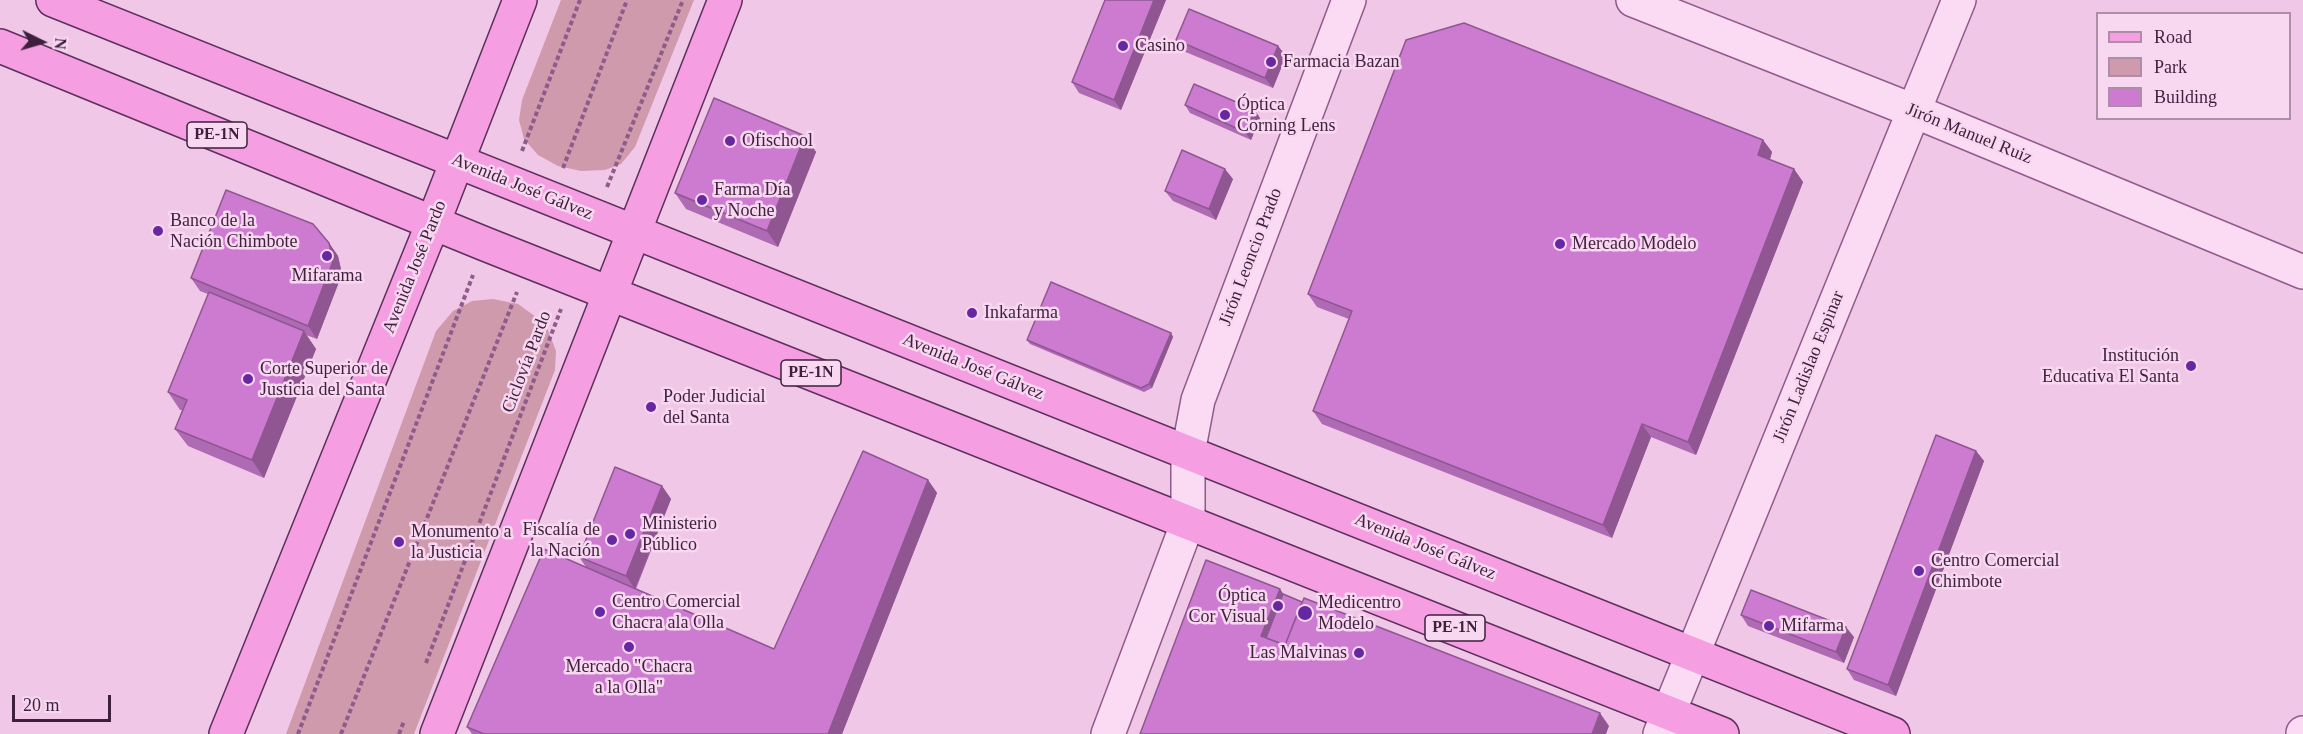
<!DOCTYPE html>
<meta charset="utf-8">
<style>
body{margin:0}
#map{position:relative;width:2303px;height:734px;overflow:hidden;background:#f1c7e7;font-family:Georgia,serif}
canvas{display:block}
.legend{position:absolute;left:2096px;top:12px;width:195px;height:108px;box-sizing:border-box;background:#f8d7f0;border:2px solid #ae8da8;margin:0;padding:8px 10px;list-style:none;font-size:18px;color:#3e1f3d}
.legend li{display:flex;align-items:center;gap:12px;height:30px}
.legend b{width:30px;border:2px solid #ae8da8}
.north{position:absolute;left:12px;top:12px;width:60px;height:60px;-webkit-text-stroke:4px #f8d7f0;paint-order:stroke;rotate:95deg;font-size:16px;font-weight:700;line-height:24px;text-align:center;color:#3e1f3d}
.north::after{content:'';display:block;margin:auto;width:21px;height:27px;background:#3e1f3d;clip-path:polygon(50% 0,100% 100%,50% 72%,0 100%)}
.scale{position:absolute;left:12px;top:695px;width:99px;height:27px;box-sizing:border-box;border:3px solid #3e1f3d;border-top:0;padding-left:8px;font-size:18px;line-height:21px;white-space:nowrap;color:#3e1f3d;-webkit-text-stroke:4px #f8d7f0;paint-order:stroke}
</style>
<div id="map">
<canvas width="2303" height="734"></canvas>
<ul class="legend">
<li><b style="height:8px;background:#f59ee2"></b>Road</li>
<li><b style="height:16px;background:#d09aad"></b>Park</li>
<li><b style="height:16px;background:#cc7bd1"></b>Building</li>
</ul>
<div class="north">N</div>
<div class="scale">20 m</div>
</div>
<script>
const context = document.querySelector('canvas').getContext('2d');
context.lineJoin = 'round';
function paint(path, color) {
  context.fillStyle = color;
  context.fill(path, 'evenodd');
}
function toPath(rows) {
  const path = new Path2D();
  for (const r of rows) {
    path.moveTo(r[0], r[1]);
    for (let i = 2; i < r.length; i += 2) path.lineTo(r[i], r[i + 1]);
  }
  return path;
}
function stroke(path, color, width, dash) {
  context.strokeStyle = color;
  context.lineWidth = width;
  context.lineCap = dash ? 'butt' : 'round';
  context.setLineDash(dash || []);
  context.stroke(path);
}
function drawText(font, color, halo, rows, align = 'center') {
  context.font = font + ' Georgia,serif';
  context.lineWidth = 5;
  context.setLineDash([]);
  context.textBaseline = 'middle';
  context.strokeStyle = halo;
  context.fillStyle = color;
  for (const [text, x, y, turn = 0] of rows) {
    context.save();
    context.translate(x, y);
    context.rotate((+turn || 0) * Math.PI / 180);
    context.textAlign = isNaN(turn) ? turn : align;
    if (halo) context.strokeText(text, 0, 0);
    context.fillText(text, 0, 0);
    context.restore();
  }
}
paint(toPath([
 [561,0,694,0,635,147,621,164,605,170,581,171,558,166,538,155,524,139,519,120,522,100],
 [493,299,518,304,536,317,548,330,556,351,555,370,414,734,286,734,436,331,453,311,472,301]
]), '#d09aad');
const minor = toPath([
 [1633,0,1914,111,2303,272],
 [1108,734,1188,522,1188,453,1198,400,1349,0],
 [1660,734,1959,0],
 [2303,734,2303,733]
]);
const primary = toPath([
 [53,0,1893,734],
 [0,46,485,244,1722,734],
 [226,734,433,223,520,0],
 [437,734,725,0]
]);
stroke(minor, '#8e5b8b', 36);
stroke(primary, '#5c2f5c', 36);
stroke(toPath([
 [522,151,580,0],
 [563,168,627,0],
 [607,187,683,0],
 [426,663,561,309],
 [298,734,473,275],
 [341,734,517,292],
 [399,734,404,721]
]), '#8e5b8b', 4, [4.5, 3]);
stroke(minor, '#fbdbf4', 33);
stroke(primary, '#f59ee2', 33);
paint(toPath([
 [1105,0,1166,0,1121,110,1079,93,1072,82],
 [1176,40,1278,46,1286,56,1273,88,1183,51],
 [1185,105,1260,118,1251,140,1190,113],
 [805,136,816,152,778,247,686,209,675,193],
 [1763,140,1772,152,1770,160,1794,169,1803,182,1696,455,1651,437,1612,538,1322,424,1313,411,1349,319,1317,307,1308,294],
 [1233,179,1216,220,1173,201,1165,191],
 [329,243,338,256,342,274,317,339,306,335,316,349,264,478,188,446,175,429,182,410,180,410,168,392,208,294,200,291,191,278],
 [1171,333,1173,337,1152,388,1144,392,1030,344,1027,340],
 [1976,451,1984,461,1896,696,1854,680,1847,669],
 [928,480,937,493,842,734,472,734,467,727,586,567,579,557,662,486,671,499,636,589,774,649],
 [1741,615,1854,637,1844,663,1748,626]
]), '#af6ab4');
paint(toPath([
 [1154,0,1166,0,1121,110,1114,100],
 [1278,46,1286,56,1273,88,1265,78],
 [1255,110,1260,118,1251,140,1245,132],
 [805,136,816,152,778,247,767,231],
 [1763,140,1772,152,1767,168,1758,155],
 [1225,169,1233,179,1216,220,1209,209],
 [1794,169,1803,182,1696,455,1688,442],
 [329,243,338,256,342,274,317,339,308,326],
 [304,331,316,349,264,478,252,460],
 [1171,333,1173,337,1152,388,1149,384],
 [1642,424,1651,437,1612,538,1603,525],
 [1976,451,1984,461,1896,696,1888,685],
 [928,480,937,493,842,734,828,734],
 [662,486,671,499,635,589,626,576],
 [1280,589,1289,602,1272,644,1261,636],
 [1846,627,1854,637,1844,663,1836,652],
 [1600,713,1609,726,1606,734,1592,734]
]), '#8f5692');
const building = toPath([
 [1105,0,1154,0,1114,100,1072,82,1105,0],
 [1189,9,1278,46,1265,78,1176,40,1189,9],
 [1464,23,1763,140,1758,155,1794,169,1688,442,1642,424,1603,525,1313,411,1352,311,1308,294,1406,40,1464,23],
 [1194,84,1255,110,1245,132,1185,105,1194,84],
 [714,98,805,136,767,231,675,193,714,98],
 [1182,150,1225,169,1209,209,1165,191,1182,150],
 [226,190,313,224,329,243,333,261,308,326,191,278,226,190],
 [1051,282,1171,333,1149,384,1141,388,1027,340,1051,282],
 [209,292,304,331,252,460,175,429,187,400,168,392,209,292],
 [1936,435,1976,451,1888,685,1847,669,1936,435],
 [863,451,928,480,828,734,484,734,467,727,544,549,774,649,863,451],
 [615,467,662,486,626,576,579,557,615,467],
 [1206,560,1280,589,1261,636,1285,645,1304,598,1600,713,1592,734,1140,734,1206,560],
 [1751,590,1846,627,1836,652,1741,615,1751,590],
 [1283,594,1302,602,1285,645,1266,638,1283,594]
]);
paint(building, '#cc7bd1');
stroke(building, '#8f5692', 1.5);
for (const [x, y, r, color] of [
 [1123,46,6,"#6727a1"],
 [1271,62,6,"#6727a1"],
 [1225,115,6,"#6727a1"],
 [730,141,6,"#6727a1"],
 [702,200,6,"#6727a1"],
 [158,231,6,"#6727a1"],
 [1560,244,6,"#6727a1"],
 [327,256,6,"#6727a1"],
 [972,313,6,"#6727a1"],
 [2191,366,6,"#6727a1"],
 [248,379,6,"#6727a1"],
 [651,407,6,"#6727a1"],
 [630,534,6,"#6727a1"],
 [612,540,6,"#6727a1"],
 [399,542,6,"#6727a1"],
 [1919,571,6,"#6727a1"],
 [1278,606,6,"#6727a1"],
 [600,612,6,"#6727a1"],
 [1305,613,8,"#6727a1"],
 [1769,626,6,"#6727a1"],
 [629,647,6,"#6727a1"],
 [1359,653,6,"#6727a1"]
]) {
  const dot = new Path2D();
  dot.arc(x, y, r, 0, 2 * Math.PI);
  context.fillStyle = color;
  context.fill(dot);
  stroke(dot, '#f8d7f0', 2);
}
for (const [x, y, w] of [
 [217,135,60],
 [811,373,60],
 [1455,628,60]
]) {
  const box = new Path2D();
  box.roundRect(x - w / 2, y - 13, w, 26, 4.5);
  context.fillStyle = '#f8d7f0';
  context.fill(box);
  stroke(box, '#3e1f3d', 1.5);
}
drawText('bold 16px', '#3e1f3d', null, [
 ["PE-1N",217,135],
 ["PE-1N",811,373],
 ["PE-1N",1455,628]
]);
drawText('18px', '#3e1f3d', '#f8d7f0', [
 ["Casino",1135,46],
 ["Farmacia Bazan",1283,62],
 ["Óptica",1237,105],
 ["Corning Lens",1237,126],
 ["Ofischool",742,141],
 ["Farma Día",714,190],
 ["y Noche",714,211],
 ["Banco de la",170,221],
 ["Nación Chimbote",170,242],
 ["Mercado Modelo",1572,244],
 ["Mifarama",327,276,"center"],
 ["Inkafarma",984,313],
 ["Institución",2179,356,"right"],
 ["Educativa El Santa",2179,377,"right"],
 ["Corte Superior de",260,369],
 ["Justicia del Santa",260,390],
 ["Poder Judicial",663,397],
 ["del Santa",663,418],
 ["Ministerio",642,524],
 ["Público",642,545],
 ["Fiscalía de",600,530,"right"],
 ["la Nación",600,551,"right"],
 ["Monumento a",411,532],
 ["la Justicia",411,553],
 ["Centro Comercial",1931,561],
 ["Chimbote",1931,582],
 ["Óptica",1266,596,"right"],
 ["Cor Visual",1266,617,"right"],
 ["Centro Comercial",612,602],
 ["Chacra ala Olla",612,623],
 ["Medicentro",1318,603],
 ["Modelo",1318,624],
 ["Mifarma",1781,626],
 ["Las Malvinas",1347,653,"right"],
 ["Mercado \"Chacra",629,667,"center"],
 ["a la Olla\"",629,688,"center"]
], 'left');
drawText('18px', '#3e1f3d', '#f8d7f0', [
 ["Jirón Manuel Ruiz",1969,134,22],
 ["Avenida José Gálvez",522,187,22],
 ["Jirón Leoncio Prado",1251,257,-69],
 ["Avenida José Pardo",415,267,-68],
 ["Ciclovía Pardo",527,362,-69],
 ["Avenida José Gálvez",973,367,22],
 ["Jirón Ladislao Espinar",1809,367,-68],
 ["Avenida José Gálvez",1425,547,22]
]);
</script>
